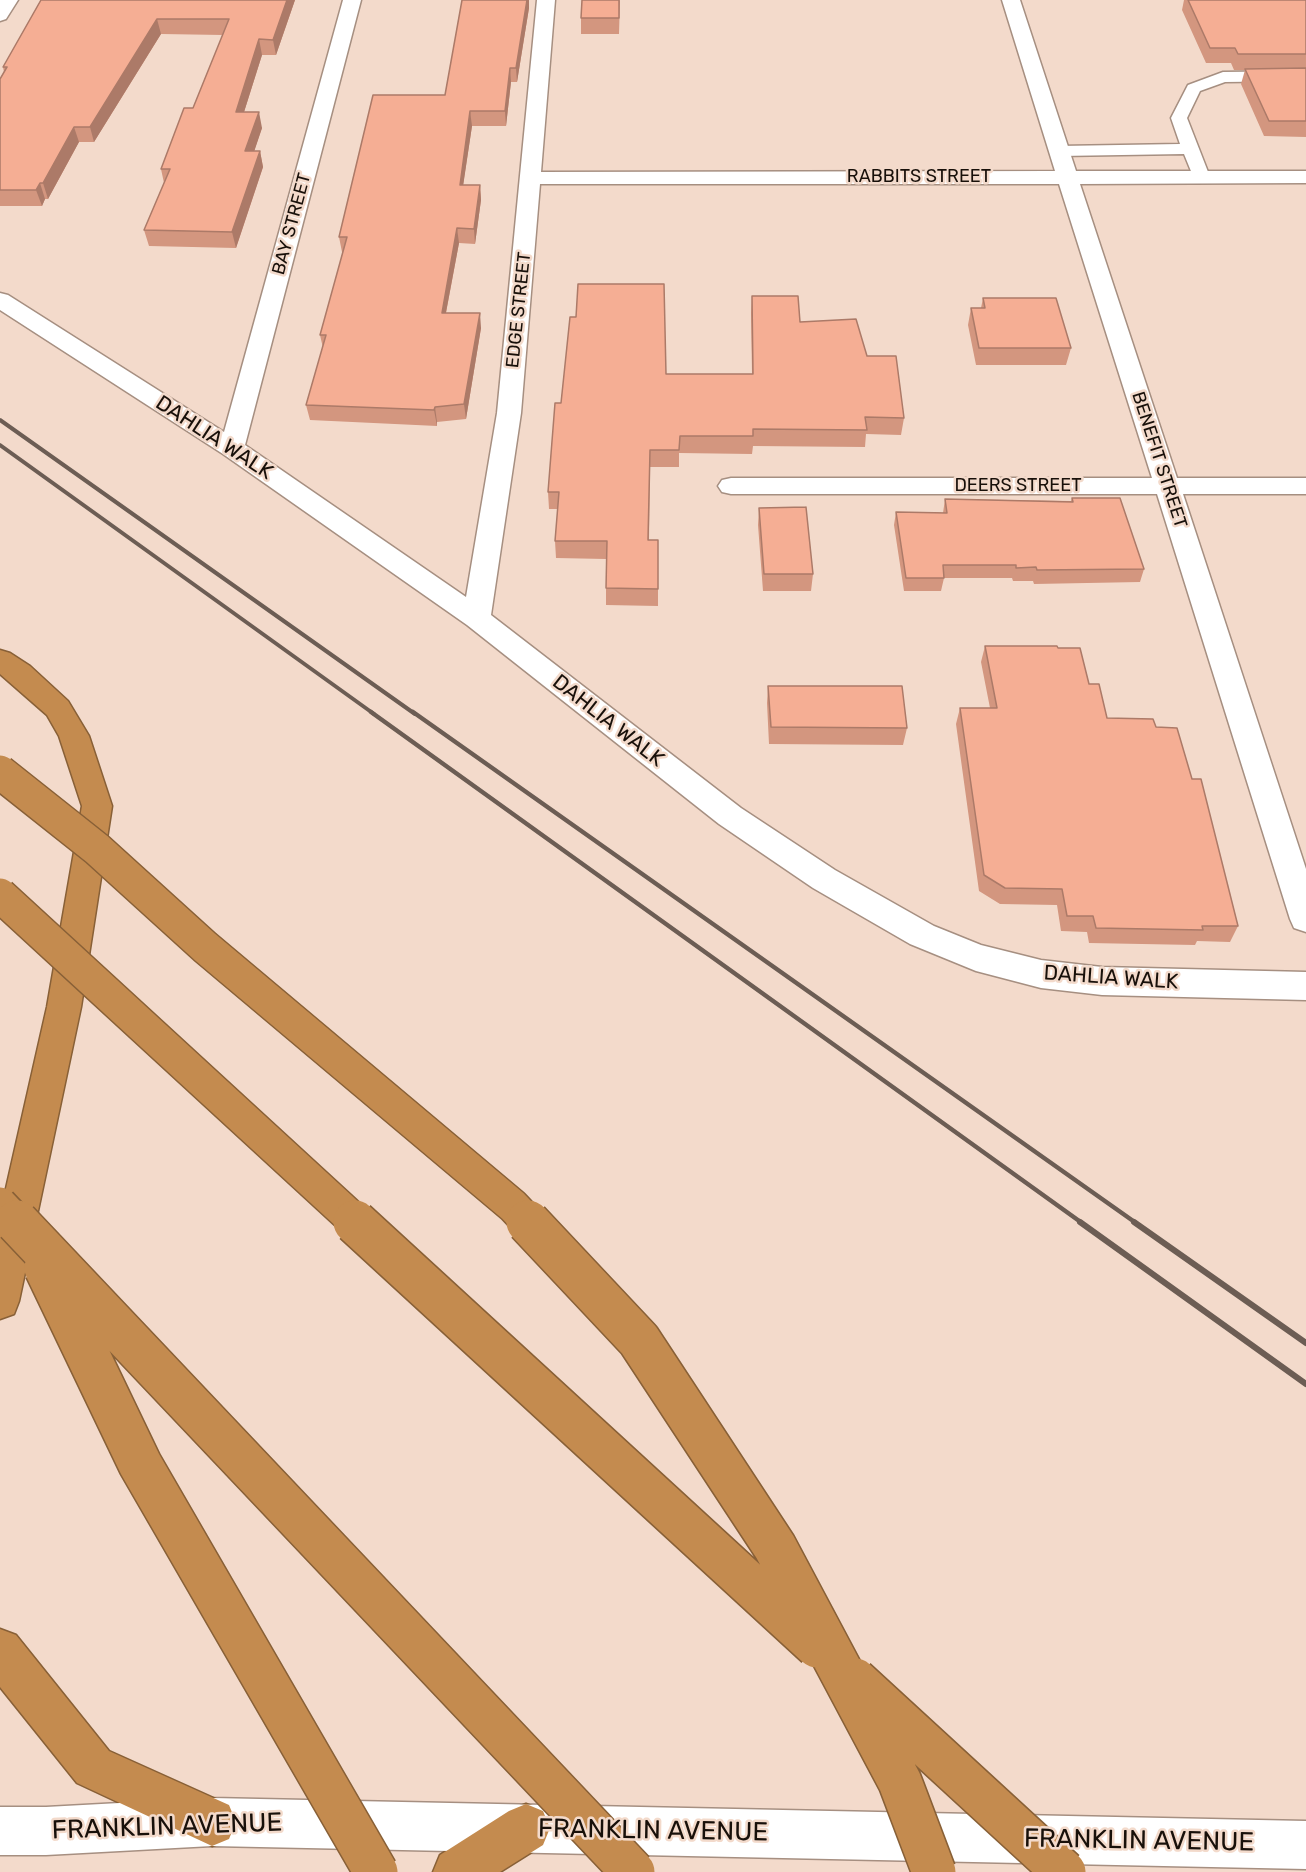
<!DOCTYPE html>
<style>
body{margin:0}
canvas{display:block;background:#f3dacb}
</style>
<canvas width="1306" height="1872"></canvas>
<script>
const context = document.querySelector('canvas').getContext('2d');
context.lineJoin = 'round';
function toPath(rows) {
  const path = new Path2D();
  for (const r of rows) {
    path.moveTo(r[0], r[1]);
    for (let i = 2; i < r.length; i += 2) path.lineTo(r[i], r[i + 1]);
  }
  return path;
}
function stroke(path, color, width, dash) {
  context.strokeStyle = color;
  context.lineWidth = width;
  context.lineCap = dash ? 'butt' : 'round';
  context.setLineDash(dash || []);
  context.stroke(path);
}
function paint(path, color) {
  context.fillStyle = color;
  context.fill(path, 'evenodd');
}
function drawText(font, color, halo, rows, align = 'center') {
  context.font = font + ' Rubik,sans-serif';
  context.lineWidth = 5;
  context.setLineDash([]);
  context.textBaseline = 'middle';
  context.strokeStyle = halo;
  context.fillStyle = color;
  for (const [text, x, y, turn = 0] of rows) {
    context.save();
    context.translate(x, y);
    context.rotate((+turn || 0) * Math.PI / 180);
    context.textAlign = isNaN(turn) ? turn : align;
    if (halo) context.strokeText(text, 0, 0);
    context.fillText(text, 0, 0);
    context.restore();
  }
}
const service = toPath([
 [1306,71,1306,81,1225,82,1200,91,1187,118,1210,177,1207,181,1195,181,1184,154,1060,156,1052,151,1060,146,1180,144,1171,118,1188,85,1223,72,1306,71]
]);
const minor = toPath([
 [0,0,18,0,6,19,0,21,0,0],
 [343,0,361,0,245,445,466,597,497,413,537,0,555,0,541,172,1055,171,1002,0,1020,0,1076,171,1306,171,1306,183,1080,184,1177,478,1306,478,1306,494,1183,494,1306,869,1306,932,1294,928,1290,919,1157,494,731,494,722,492,718,486,722,480,731,478,1152,478,1059,184,540,184,521,413,491,615,741,808,835,870,934,926,981,945,1041,960,1102,967,1306,972,1306,1000,1102,995,1041,988,976,971,910,944,813,888,719,824,467,625,223,454,0,310,0,293,8,295,224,432,343,0]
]);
const tertiary = toPath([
 [212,1798,1306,1821,1306,1869,212,1846,46,1855,0,1855,0,1807,46,1807,212,1798]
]);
const motorway = toPath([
 [0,650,10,653,30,666,68,701,89,736,112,806,81,1007,19,1301,14,1314,0,1319,0,1215,47,1007,82,806,59,736,47,715,0,674,0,650],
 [0,1629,16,1635,109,1751,229,1805,236,1822,229,1839,212,1846,77,1783,0,1687,0,1629],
 [526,1804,543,1811,550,1828,543,1845,500,1872,433,1872,440,1855,509,1811,526,1804]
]);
stroke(service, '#a68f81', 3);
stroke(minor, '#a68f81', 3);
stroke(tertiary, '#a68f81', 3);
stroke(motorway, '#886037', 3);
paint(service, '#fff');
paint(minor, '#fff');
paint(tertiary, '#fff');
paint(motorway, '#c48b4f');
stroke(toPath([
 [0,420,415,714],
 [0,445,374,714]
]), '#6c5d54', 4);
stroke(toPath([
 [371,712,1082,1223],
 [413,712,1136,1223]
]), '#6c5d54', 4.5);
stroke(toPath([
 [1080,1222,1306,1384],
 [1134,1222,1306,1343]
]), '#6c5d54', 6);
const motorwayBridgeFar1 = toPath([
 [0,772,97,849,205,947,513,1206,529,1223],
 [0,895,357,1223],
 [0,1204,18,1223]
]);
const motorwayBridge = toPath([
 [17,1222,633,1872],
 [355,1222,817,1646],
 [528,1222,639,1340,775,1547,900,1782,934,1872],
 [46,1268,140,1464,376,1872],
 [855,1680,1064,1872]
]);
stroke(motorwayBridgeFar1, '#886037', 36, []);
stroke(motorwayBridge, '#886037', 46, []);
stroke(motorwayBridgeFar1, '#c48b4f', 33);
stroke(motorwayBridge, '#c48b4f', 43);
paint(toPath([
 [41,0,295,0,276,55,262,55,244,112,262,128,254,151,260,151,263,167,236,248,149,246,144,230,164,183,161,169,193,108,223,35,161,34,94,142,79,142,48,199,45,199,42,206,0,206,0,79,4,72,3,67],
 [462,0,529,0,529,8,517,82,511,82,506,126,472,126,463,185,480,185,481,200,475,244,459,243,446,313,481,328,466,419,437,422,437,426,310,420,306,405,323,348,320,335,343,252,342,252,339,237,445,95],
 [620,0,619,34,581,34,581,18],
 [1184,0,1306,0,1306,137,1264,136,1241,84,1245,70,1234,70,1231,63,1206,63,1182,10],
 [752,296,800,322,867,356,904,418,901,435,866,434,865,447,753,446,752,454,679,453,679,467,650,467,649,540,658,540,658,606,606,605,606,559,556,558,555,541,558,509,549,509,548,492,561,403,576,317,666,374,752,374,751,313],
 [983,298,1071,348,1066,365,976,365,968,325,971,308,981,308],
 [1072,498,1144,569,1140,582,1034,584,1033,581,1013,581,1012,578,944,578,941,591,904,591,894,525,896,512,943,513,945,499,1071,501],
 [759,508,813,574,811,591,763,591,758,525],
 [985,646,1058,648,1089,684,1107,718,1156,727,1192,779,1238,926,1230,942,1197,941,1195,945,1089,943,1087,932,1061,931,1057,905,1000,904,979,891,956,724,960,708,990,708,981,662],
 [768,686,907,728,903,745,769,744,767,703]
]), '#d3967f');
paint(toPath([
 [287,0,295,0,276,55,273,40],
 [527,0,529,0,529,8,517,82,516,68],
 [157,19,161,34,94,142,90,127],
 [259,39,262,55,239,128,236,112],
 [510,68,511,82,506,126,505,111],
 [470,111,472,126,461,200,460,185],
 [259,112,262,128,249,167,245,151],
 [74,127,79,142,48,199,43,183],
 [260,151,263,167,236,248,232,232],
 [40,183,45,199,42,206,36,190],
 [480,185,481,200,475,244,474,229],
 [457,228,459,243,443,328,442,313],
 [480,313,481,328,466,419,464,404],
 [435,407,437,422,437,426,434,410]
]), '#ac7a68');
const building = toPath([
 [41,0,287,0,273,40,259,39,236,112,259,112,245,151,260,151,232,232,144,230,170,169,161,169,184,108,193,108,229,19,157,19,90,127,74,127,43,183,40,183,36,190,0,190,0,79,7,67,3,67,41,0],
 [462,0,527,0,516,68,510,68,505,111,470,111,460,185,480,185,474,229,457,228,442,313,480,313,464,404,435,407,434,410,306,405,326,335,320,335,347,237,339,237,373,95,445,95,462,0],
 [582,0,619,0,619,18,581,18,582,0],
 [1188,0,1306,0,1306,54,1238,54,1235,48,1210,48,1188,0],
 [1306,68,1306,121,1269,121,1245,69,1306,68],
 [578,284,664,284,666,374,753,374,752,296,798,296,800,322,856,319,867,356,896,356,904,418,865,417,867,430,753,429,753,436,680,436,679,450,650,450,648,540,658,540,658,589,606,588,607,541,555,541,559,492,548,492,555,403,561,403,570,317,576,317,578,284],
 [983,298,1056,298,1071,348,979,348,971,308,985,308,983,298],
 [1072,498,1120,498,1144,569,1037,570,1036,567,1016,568,1016,565,943,565,944,578,906,578,896,512,947,513,945,499,1073,502,1072,498],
 [806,507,813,574,764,574,759,508,806,507],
 [985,646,1057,646,1058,648,1080,648,1089,684,1099,684,1107,718,1153,719,1156,727,1177,728,1192,779,1201,779,1238,926,1202,926,1203,930,1096,928,1093,916,1067,916,1062,889,1005,888,984,875,960,708,997,708,985,646],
 [768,686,902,686,907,728,771,727,768,686]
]);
paint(building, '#f5ae94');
stroke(building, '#ac7a68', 1.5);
drawText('18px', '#18100a', '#f3dacb', [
 ["RABBITS STREET",919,177],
 ["BAY STREET",292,224,-75],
 ["EDGE STREET",519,310,-84],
 ["BENEFIT STREET",1159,460,72],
 ["DEERS STREET",1018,486]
]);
drawText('21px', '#18100a', '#f3dacb', [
 ["DAHLIA WALK",214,438,33],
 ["DAHLIA WALK",608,721,38],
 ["DAHLIA WALK",1111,978,4]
]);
drawText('26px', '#18100a', '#f3dacb', [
 ["FRANKLIN AVENUE",167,1827,-2],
 ["FRANKLIN AVENUE",653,1831,1],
 ["FRANKLIN AVENUE",1139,1841,1]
]);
</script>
